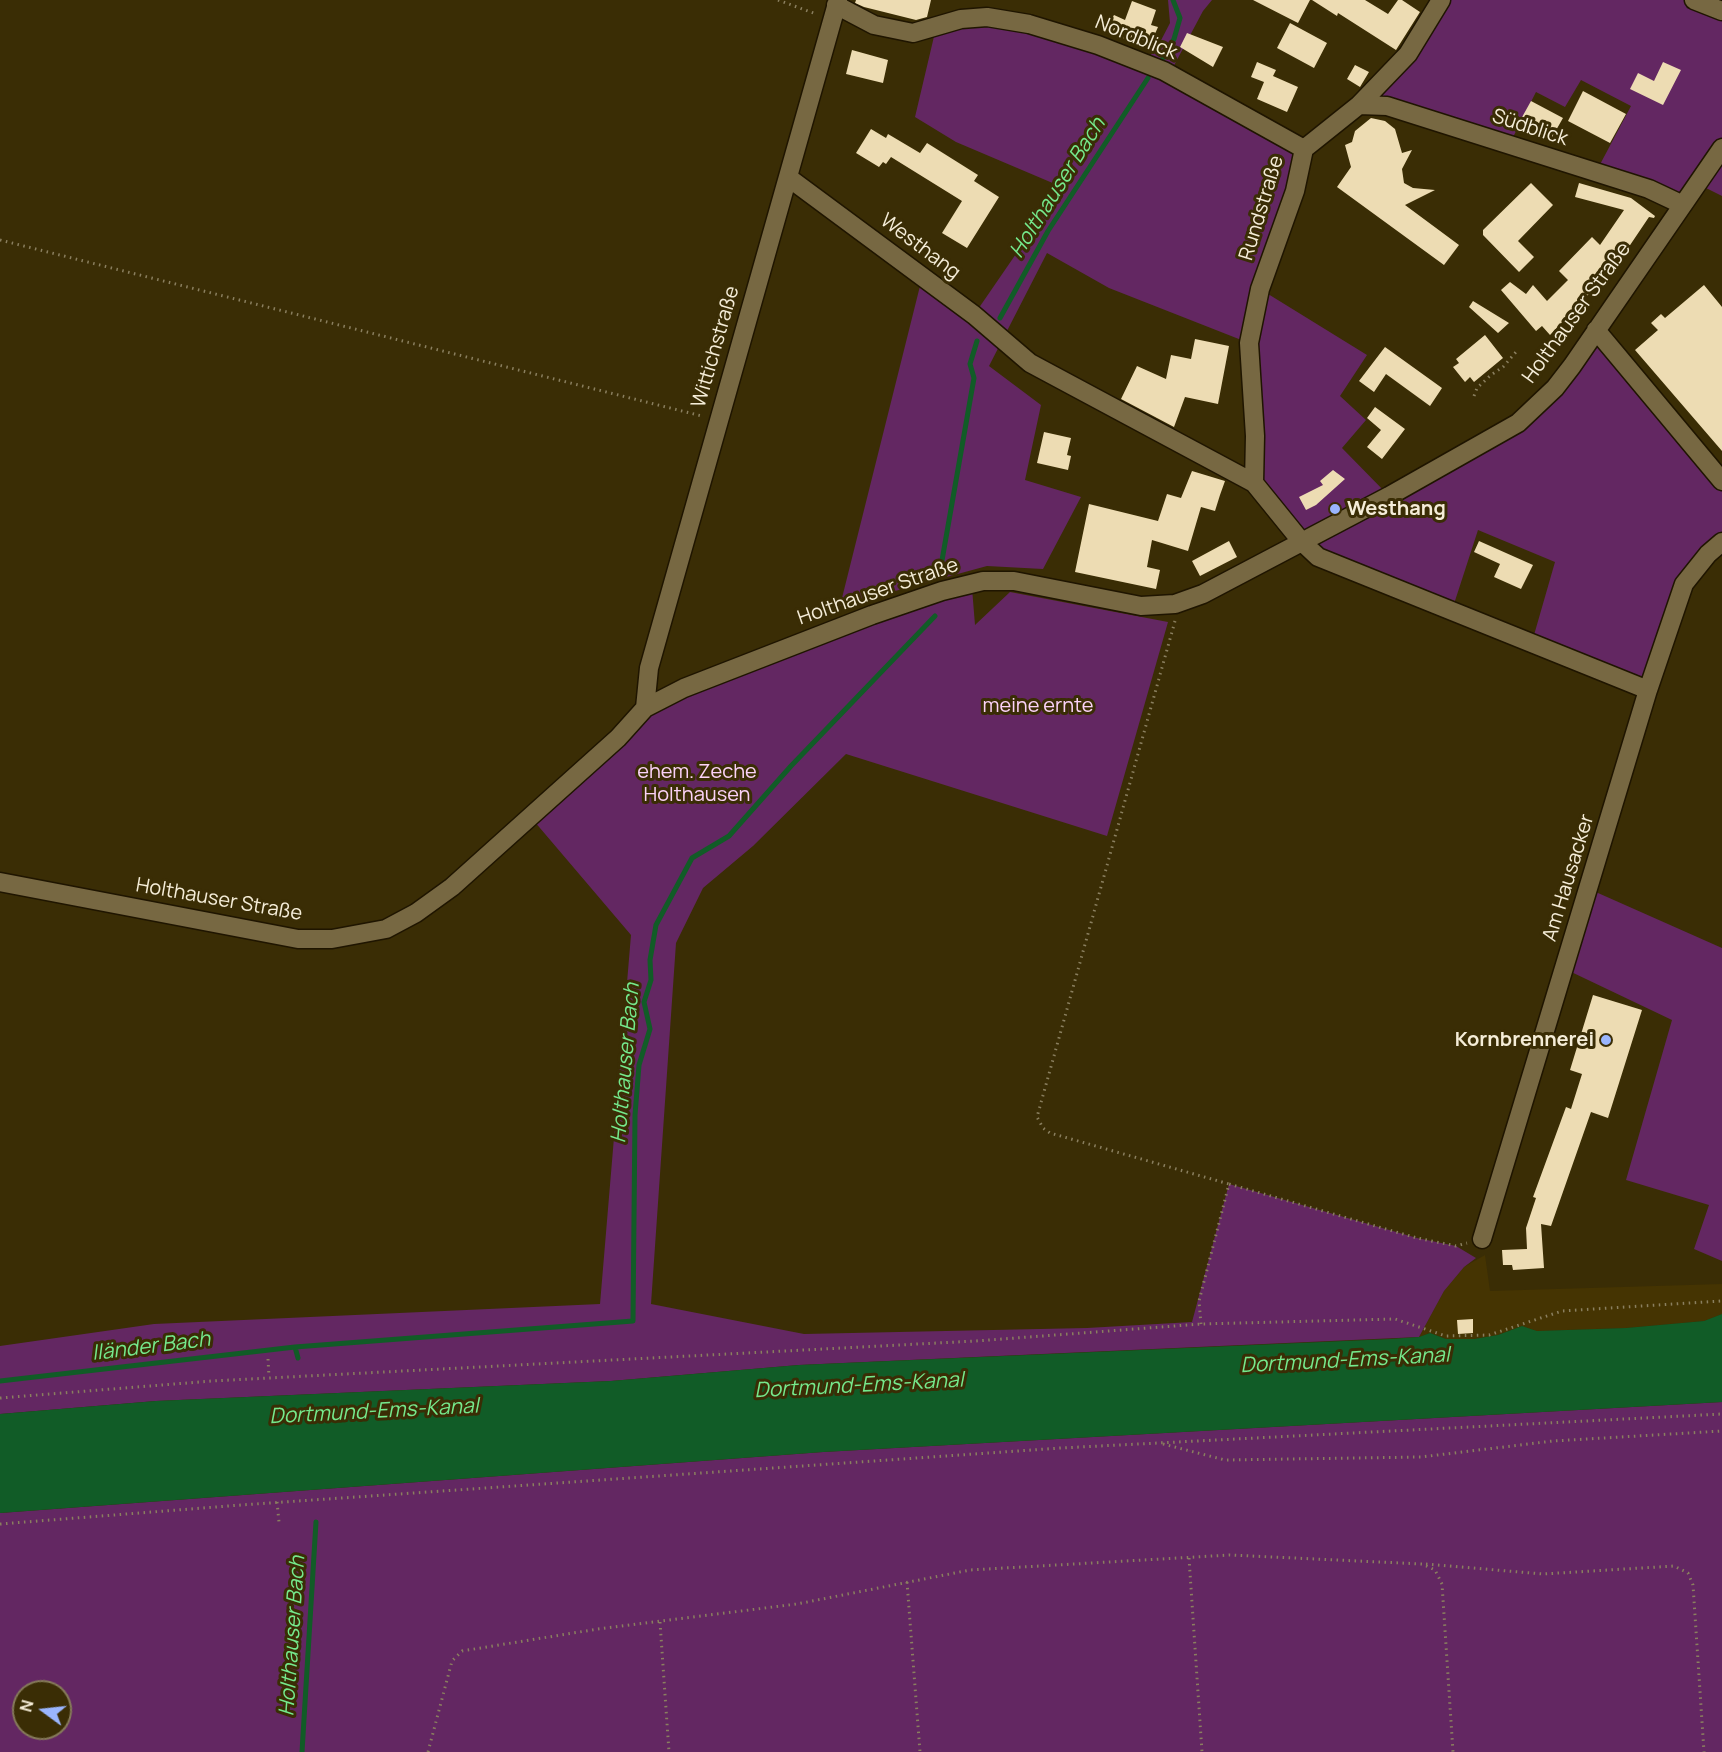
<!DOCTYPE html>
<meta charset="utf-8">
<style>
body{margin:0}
#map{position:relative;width:1722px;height:1752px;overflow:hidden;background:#3a2d05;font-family:Manrope,sans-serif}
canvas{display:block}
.north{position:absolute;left:12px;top:1680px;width:60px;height:60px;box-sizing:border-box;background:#3a2d05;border:2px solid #857a59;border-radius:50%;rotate:285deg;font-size:16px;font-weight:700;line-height:24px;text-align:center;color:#f5edd8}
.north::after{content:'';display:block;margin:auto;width:21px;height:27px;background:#9ab5fd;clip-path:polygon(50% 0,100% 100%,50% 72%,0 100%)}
</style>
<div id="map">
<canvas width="1722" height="1752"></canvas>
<div class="north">N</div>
</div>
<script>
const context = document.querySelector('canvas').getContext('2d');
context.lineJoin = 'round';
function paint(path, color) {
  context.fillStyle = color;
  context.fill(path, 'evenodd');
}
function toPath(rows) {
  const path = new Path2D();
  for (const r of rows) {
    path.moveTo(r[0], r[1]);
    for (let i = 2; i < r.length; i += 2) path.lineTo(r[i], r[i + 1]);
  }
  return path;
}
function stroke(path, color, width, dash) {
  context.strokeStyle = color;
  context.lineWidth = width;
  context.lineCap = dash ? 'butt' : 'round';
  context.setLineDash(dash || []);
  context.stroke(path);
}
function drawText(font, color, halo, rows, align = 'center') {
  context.font = font + ' Manrope,sans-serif';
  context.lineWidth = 6;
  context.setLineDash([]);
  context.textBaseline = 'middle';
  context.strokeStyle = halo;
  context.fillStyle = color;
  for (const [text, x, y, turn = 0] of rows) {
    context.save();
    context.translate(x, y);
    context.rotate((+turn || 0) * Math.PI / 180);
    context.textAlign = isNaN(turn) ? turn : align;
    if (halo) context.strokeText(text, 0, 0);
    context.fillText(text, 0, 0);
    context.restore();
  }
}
paint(toPath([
 [1485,1255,1490,1291,1722,1284,1722,1314,1704,1321,1626,1328,1537,1331,1522,1326,1498,1335,1474,1339,1446,1339,1430,1333,1419,1337,1444,1291,1464,1267]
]), '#453402');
paint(toPath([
 [1168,0,1212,0,1203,11,1170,73,1304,149,1260,289,1367,355,1340,396,1366,420,1342,448,1389,496,1518,423,1596,330,1722,481,1722,543,1684,584,1648,690,1532,642,1555,562,1478,530,1453,607,1318,557,1254,483,1249,343,1109,288,1047,253,989,366,1041,405,1025,480,1081,497,1043,569,987,566,840,606,921,282,974,315,1062,187,956,142,915,117,936,28,987,17,1143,62,1156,50,1170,23],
 [1441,0,1694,0,1722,11,1722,196,1698,184,1683,205,1596,172,1631,106,1581,80,1565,107,1536,92,1509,145,1374,104],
 [972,588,975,625,1010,592,1168,622,1107,836,846,754,753,846,703,888,676,943,651,1304,804,1334,1087,1328,1192,1322,1229,1184,1417,1238,1456,1246,1476,1258,1464,1267,1444,1291,1419,1337,799,1365,611,1381,156,1401,0,1414,0,1346,154,1324,600,1304,631,935,534,821,649,712,769,661],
 [1589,889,1722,948,1722,1261,1694,1249,1709,1205,1626,1180,1672,1020,1565,969],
 [1722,1402,1722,1752,0,1752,0,1513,823,1452],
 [24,1692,60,1692,60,1728,24,1728]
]), '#632762');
paint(toPath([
 [1722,1314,1722,1402,823,1452,0,1513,0,1414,156,1401,611,1381,799,1365,1390,1339,1419,1337,1430,1333,1446,1339,1474,1339,1498,1335,1522,1326,1537,1331,1626,1328,1704,1321]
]), '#115c27');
stroke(toPath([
 [1163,58,1174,39,1180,18,1173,0],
 [1000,318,1048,231,1148,78],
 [941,566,974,378,970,364,977,341],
 [295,1347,633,1321,635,1115,639,1065,650,1029,644,1002,651,980,650,960,656,925,692,858,729,836,791,766,935,616],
 [0,1381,295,1347,298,1358],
 [302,1752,316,1522]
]), '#115c27', 5);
paint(toPath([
 [856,0,931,0,927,17,916,20,864,7,855,3],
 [1253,0,1310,0,1298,23],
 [1312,0,1365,0,1388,14,1398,0,1402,0,1420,12,1396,50,1338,13,1337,16],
 [1132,1,1156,10,1151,25,1158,27,1151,43,1134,37,1132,43,1106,29,1114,15,1125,20],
 [1290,23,1327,43,1314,68,1277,48],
 [1187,33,1223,47,1213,67,1180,47],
 [852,50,888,60,883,83,846,74],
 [1257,62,1276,70,1273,76,1298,87,1287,112,1257,99,1264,82,1251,77],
 [1663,62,1681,70,1663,105,1630,89,1638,73,1654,81],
 [1355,65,1369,72,1360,87,1347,79],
 [1583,91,1626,114,1610,143,1568,121],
 [1531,101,1563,118,1551,139,1537,132,1539,128,1521,119],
 [1371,118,1385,121,1395,129,1402,153,1412,150,1402,169,1404,183,1413,188,1435,190,1405,205,1459,245,1444,265,1337,187,1351,167,1345,145,1352,142,1355,131],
 [871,129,886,138,888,134,920,153,927,143,978,175,974,181,999,197,967,248,942,233,962,201,891,157,886,164,883,162,879,167,856,153],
 [1531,183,1553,205,1518,241,1534,257,1519,272,1483,235,1483,230],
 [1579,183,1631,198,1655,216,1654,218,1649,217,1618,263,1550,335,1542,326,1536,331,1501,290,1510,282,1526,294,1533,285,1547,301,1568,280,1559,271,1592,237,1600,245,1624,210,1575,197],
 [1704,285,1722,307,1722,451,1635,350,1658,330,1651,323,1661,314,1665,318],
 [1473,301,1509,323,1498,333,1469,307],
 [1485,335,1503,358,1474,382,1470,377,1465,382,1453,367,1459,363,1456,359],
 [1195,339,1229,346,1218,404,1185,397,1174,427,1121,399,1137,366,1166,379,1171,355,1191,359],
 [1385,347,1442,388,1430,406,1386,374,1374,392,1359,381],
 [1375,407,1405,429,1382,459,1367,447,1381,430,1367,418],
 [1044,432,1071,438,1067,455,1071,456,1068,470,1037,463],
 [1333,470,1345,479,1316,505,1306,510,1299,497,1323,485,1320,481],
 [1192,471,1225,481,1220,495,1215,511,1201,507,1188,551,1152,540,1147,567,1160,570,1156,589,1075,572,1089,504,1158,521,1167,494,1181,498],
 [1229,541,1237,557,1200,576,1192,561],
 [1479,541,1533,565,1521,589,1494,577,1500,564,1474,552],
 [1593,995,1642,1010,1608,1118,1591,1112,1551,1226,1541,1224,1544,1268,1513,1270,1512,1265,1503,1265,1502,1250,1527,1249,1526,1228,1536,1198,1533,1197,1566,1107,1571,1109,1582,1074,1570,1070],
 [1473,1319,1473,1333,1458,1334,1457,1320]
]), '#eddcb3');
const minor = toPath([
 [1694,0,1722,11],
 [836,5,874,25,913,33,961,19,987,17,1029,24,1098,45,1164,71,1304,149],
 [1359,105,1387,106,1649,189,1683,205],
 [789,178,974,315,1030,363,1254,483,1301,541,1318,557,1648,690],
 [1596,330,1722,481],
 [1254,483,1255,436,1249,343,1260,289,1295,191,1304,149,1359,105,1408,54,1441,0],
 [645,708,649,668,838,0],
 [0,882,298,939,332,939,386,929,416,913,452,887,618,738,645,708,684,688,872,615,942,591,983,581,1014,581,1141,606,1175,604,1203,594,1389,496,1518,423,1555,388,1572,366,1722,148],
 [1482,1239,1648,690,1684,584,1708,554,1722,542]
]);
stroke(minor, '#1f1500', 21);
stroke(toPath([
 [778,0,816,14],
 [0,240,702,416],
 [1474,396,1477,388,1491,375,1503,367,1516,352],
 [1175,621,1037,1117,1043,1128,1050,1133,1229,1184],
 [1201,1324,1199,1301,1229,1184,1417,1238,1456,1246,1467,1243],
 [268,1359,269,1377],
 [0,1398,212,1381,976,1341,1201,1324,1395,1319,1446,1336,1489,1335,1562,1311,1722,1301],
 [1163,1444,1225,1460,1421,1457,1553,1441,1722,1431],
 [277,1502,279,1522],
 [0,1524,241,1505,1061,1448,1722,1414],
 [1189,1558,1202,1752],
 [1426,1564,1543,1574,1674,1566,1688,1573,1693,1585,1704,1752],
 [907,1582,920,1752],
 [660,1622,669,1752],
 [428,1752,452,1661,462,1651,598,1629,797,1604,970,1570,1230,1555,1422,1564,1435,1570,1442,1584,1453,1752]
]), '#8a7f5f', 3, [1.5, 4.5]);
stroke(minor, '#776842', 18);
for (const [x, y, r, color] of [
 [1335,509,6,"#9ab5fd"],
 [1606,1040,6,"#9ab5fd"]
]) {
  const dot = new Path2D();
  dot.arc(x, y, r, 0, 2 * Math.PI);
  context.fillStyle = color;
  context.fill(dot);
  stroke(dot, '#3a2d05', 2);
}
drawText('20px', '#f5edd8', '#3a2d05', [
 ["Nordblick",1136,38,22],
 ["Südblick",1530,128,18],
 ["Rundstraße",1262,208,-73],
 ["Westhang",920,247,37],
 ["Holthauser Straße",1577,313,-54],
 ["Wittichstraße",716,347,-74],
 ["Holthauser Straße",878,592,-19],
 ["Am Hausacker",1569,878,-73],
 ["Holthauser Straße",219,900,10]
]);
drawText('bold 20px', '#f5edd8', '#3a2d05', [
 ["Westhang",1347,509],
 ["Kornbrennerei",1594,1040,"right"]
], 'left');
drawText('20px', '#fbd2f8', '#3a2d05', [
 ["meine ernte",1038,706],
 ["ehem. Zeche",697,772],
 ["Holthausen",697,795]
]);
drawText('italic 21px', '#75e98c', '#3a2d05', [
 ["Holthauser Bach",1058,188,-58],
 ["Holthauser Bach",626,1063,-85],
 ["Iländer Bach",151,1347,-7],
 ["Dortmund-Ems-Kanal",1345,1361,-3],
 ["Dortmund-Ems-Kanal",859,1386,-3],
 ["Dortmund-Ems-Kanal",374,1412,-3],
 ["Holthauser Bach",293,1636,-86]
]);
</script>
